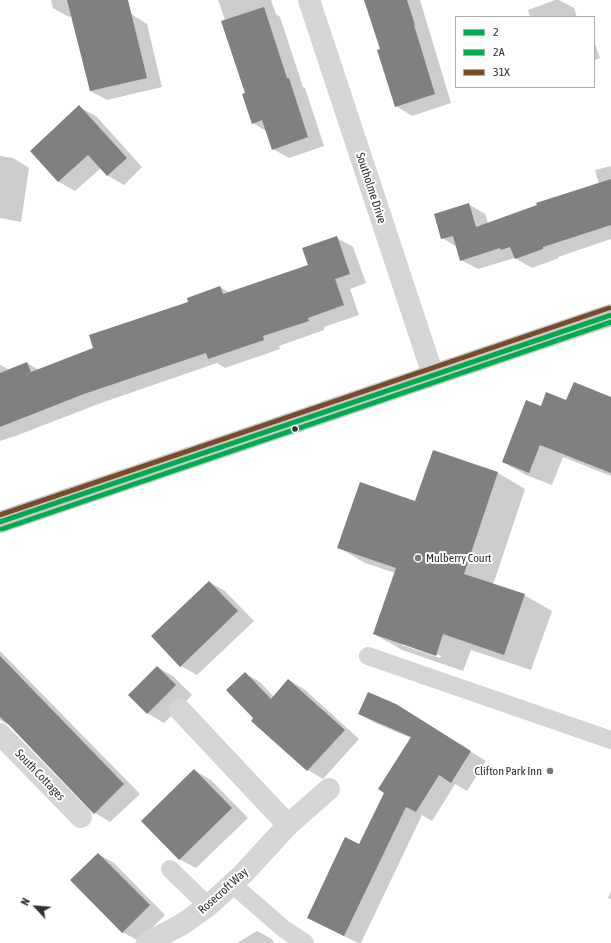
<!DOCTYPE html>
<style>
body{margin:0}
#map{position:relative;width:611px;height:943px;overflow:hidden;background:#fff;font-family:"Asap Condensed",sans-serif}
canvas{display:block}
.legend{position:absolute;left:455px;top:16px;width:140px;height:72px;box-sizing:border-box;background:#fff;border:1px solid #adadad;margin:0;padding:5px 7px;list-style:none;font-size:12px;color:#313131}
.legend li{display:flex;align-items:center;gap:8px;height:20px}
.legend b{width:20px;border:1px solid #adadad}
.north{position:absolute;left:16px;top:887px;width:40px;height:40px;-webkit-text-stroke:3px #fff;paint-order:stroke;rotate:296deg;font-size:11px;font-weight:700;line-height:16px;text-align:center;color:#313131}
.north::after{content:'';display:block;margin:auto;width:14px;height:18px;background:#313131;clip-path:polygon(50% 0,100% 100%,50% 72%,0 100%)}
</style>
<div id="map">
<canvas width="611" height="943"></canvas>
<ul class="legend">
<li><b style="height:5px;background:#00ab4f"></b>2</li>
<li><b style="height:5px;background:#00ab4f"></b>2A</li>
<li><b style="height:5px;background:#7a4b2a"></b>31X</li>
</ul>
<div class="north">N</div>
</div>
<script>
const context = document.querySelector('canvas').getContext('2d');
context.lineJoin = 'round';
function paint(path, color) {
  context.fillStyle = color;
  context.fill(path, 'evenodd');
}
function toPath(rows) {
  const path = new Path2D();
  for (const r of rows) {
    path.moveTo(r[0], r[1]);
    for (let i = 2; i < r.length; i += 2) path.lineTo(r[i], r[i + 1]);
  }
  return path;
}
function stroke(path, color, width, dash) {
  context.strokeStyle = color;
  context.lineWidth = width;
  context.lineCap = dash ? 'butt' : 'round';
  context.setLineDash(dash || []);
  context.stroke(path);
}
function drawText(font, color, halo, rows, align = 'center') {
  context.font = font + ' "Asap Condensed",sans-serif';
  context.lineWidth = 4;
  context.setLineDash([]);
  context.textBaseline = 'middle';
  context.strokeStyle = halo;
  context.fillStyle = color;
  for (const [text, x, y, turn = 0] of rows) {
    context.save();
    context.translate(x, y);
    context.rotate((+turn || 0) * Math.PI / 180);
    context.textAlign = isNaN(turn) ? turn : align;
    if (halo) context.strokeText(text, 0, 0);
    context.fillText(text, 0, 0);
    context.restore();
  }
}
paint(toPath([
 [51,0,114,0,131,14,147,24,162,87,107,100,90,91,72,16,69,17,53,8],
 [218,0,271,0,276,14,280,17,303,87,305,88,324,146,289,158,273,149,266,131,253,123,246,93,225,20],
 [365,0,420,0,451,103,412,116,396,106,381,50],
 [555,0,559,0,574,8,577,17,530,17,528,10],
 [594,41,600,58,594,60],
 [79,107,96,116,142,167,124,185,107,175,101,168,75,191,59,182,31,151],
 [0,156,13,158,29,168,21,222,0,218],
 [611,166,611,239,558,257,559,258,532,268,515,258,478,269,461,260,457,247,442,238,468,204,485,214,488,223,599,184,595,170],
 [337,238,353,247,366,283,350,289,359,315,324,327,324,330,279,346,280,349,225,368,217,363,101,403,13,437,12,437,0,441,0,365,8,369,8,370,27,363,39,370,94,349,220,287,230,293,309,265],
 [611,398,611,476,563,457,552,485,526,475,503,462,541,407,567,402],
 [434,451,498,473,525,489,493,585,524,595,552,611,531,670,471,650,463,671,402,650,374,634,395,573,365,563,338,547,416,502],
 [402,643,441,656,440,658,402,645],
 [209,582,225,591,254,621,197,675,181,666],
 [0,651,140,794,110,822,95,813,12,727,0,720],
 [157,667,173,676,192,695,164,723,147,713],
 [246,674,260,682,274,697,289,680,304,689,359,739,323,779,308,770,252,721,255,718],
 [360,714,412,715,486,761,467,791,455,784,432,821,422,815,361,943,358,943,324,926,308,917,360,845,411,738,375,723],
 [194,770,211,780,248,818,196,868,179,859],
 [98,854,114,863,165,915,139,941,122,932],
 [611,891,611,899,608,898],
 [257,931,272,939,274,943,237,943]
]), '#0003');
paint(toPath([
 [67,0,128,0,147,78,90,91],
 [364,0,407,0,415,25,414,25,435,94,395,107,377,50,380,49],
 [264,7,287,78,289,78,308,137,272,150,262,120,252,124,242,94,245,93,221,21],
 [79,105,127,158,107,176,88,155,58,182,30,151],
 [611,179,611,225,543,247,543,249,515,259,510,247,501,250,500,248,460,261,453,236,441,239,434,214,469,203,476,227,537,205,536,203],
 [337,236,350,274,335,279,344,305,308,318,309,321,263,336,264,340,208,359,206,353,84,394,0,427,0,373,27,362,31,372,93,348,89,335,188,302,187,298,220,286,223,294,308,265,302,248],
 [574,382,611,397,611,473,540,445,529,473,502,462,526,400,541,406,546,392,566,400],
 [433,450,498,472,464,574,525,594,504,655,443,634,436,656,373,634,396,568,337,548,360,482,415,501],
 [209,581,238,611,180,667,151,636],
 [0,656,124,784,94,814,9,725,0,717],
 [157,666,176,685,147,714,128,695],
 [245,672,271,699,288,679,345,730,307,771,251,721,253,718,226,690],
 [368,692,396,704,471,751,451,783,439,775,416,812,406,807,344,936,307,918,345,837,359,844,384,793,378,789,411,737,358,714],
 [194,769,232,808,179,860,141,821],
 [98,853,150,905,122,933,70,880]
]), '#808080');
stroke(toPath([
 [368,656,611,740],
 [170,869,208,906],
 [232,884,284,929,305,943]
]), '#d5d5d5', 18);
stroke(toPath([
 [309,0,433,375],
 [180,710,288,825],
 [0,734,81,817],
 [147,943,181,925,208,906,243,874,288,825,329,789]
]), '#d5d5d5', 22);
stroke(toPath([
 [0,522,611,315]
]), '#c9c9c9', 22);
stroke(toPath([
 [0,522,611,315]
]), '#00ab4f', 5);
stroke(toPath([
 [2,529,611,322]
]), '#00ab4f', 5);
stroke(toPath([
 [0,515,609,308]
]), '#7a4b2a', 5);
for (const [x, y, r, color] of [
 [295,429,3.5,"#313131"],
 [418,558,4,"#797979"],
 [550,771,4,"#797979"]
]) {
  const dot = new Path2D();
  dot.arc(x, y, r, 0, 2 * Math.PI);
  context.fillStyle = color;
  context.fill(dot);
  stroke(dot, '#fff', 1.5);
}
drawText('12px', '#313131', '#fff', [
 ["Southolme Drive",371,188,72],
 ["South Cottages",40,775,46],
 ["Rosecroft Way",223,891,-42]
]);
drawText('12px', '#313131', '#fff', [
 ["Mulberry Court",426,558],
 ["Clifton Park Inn",542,771,"right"]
], 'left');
</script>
